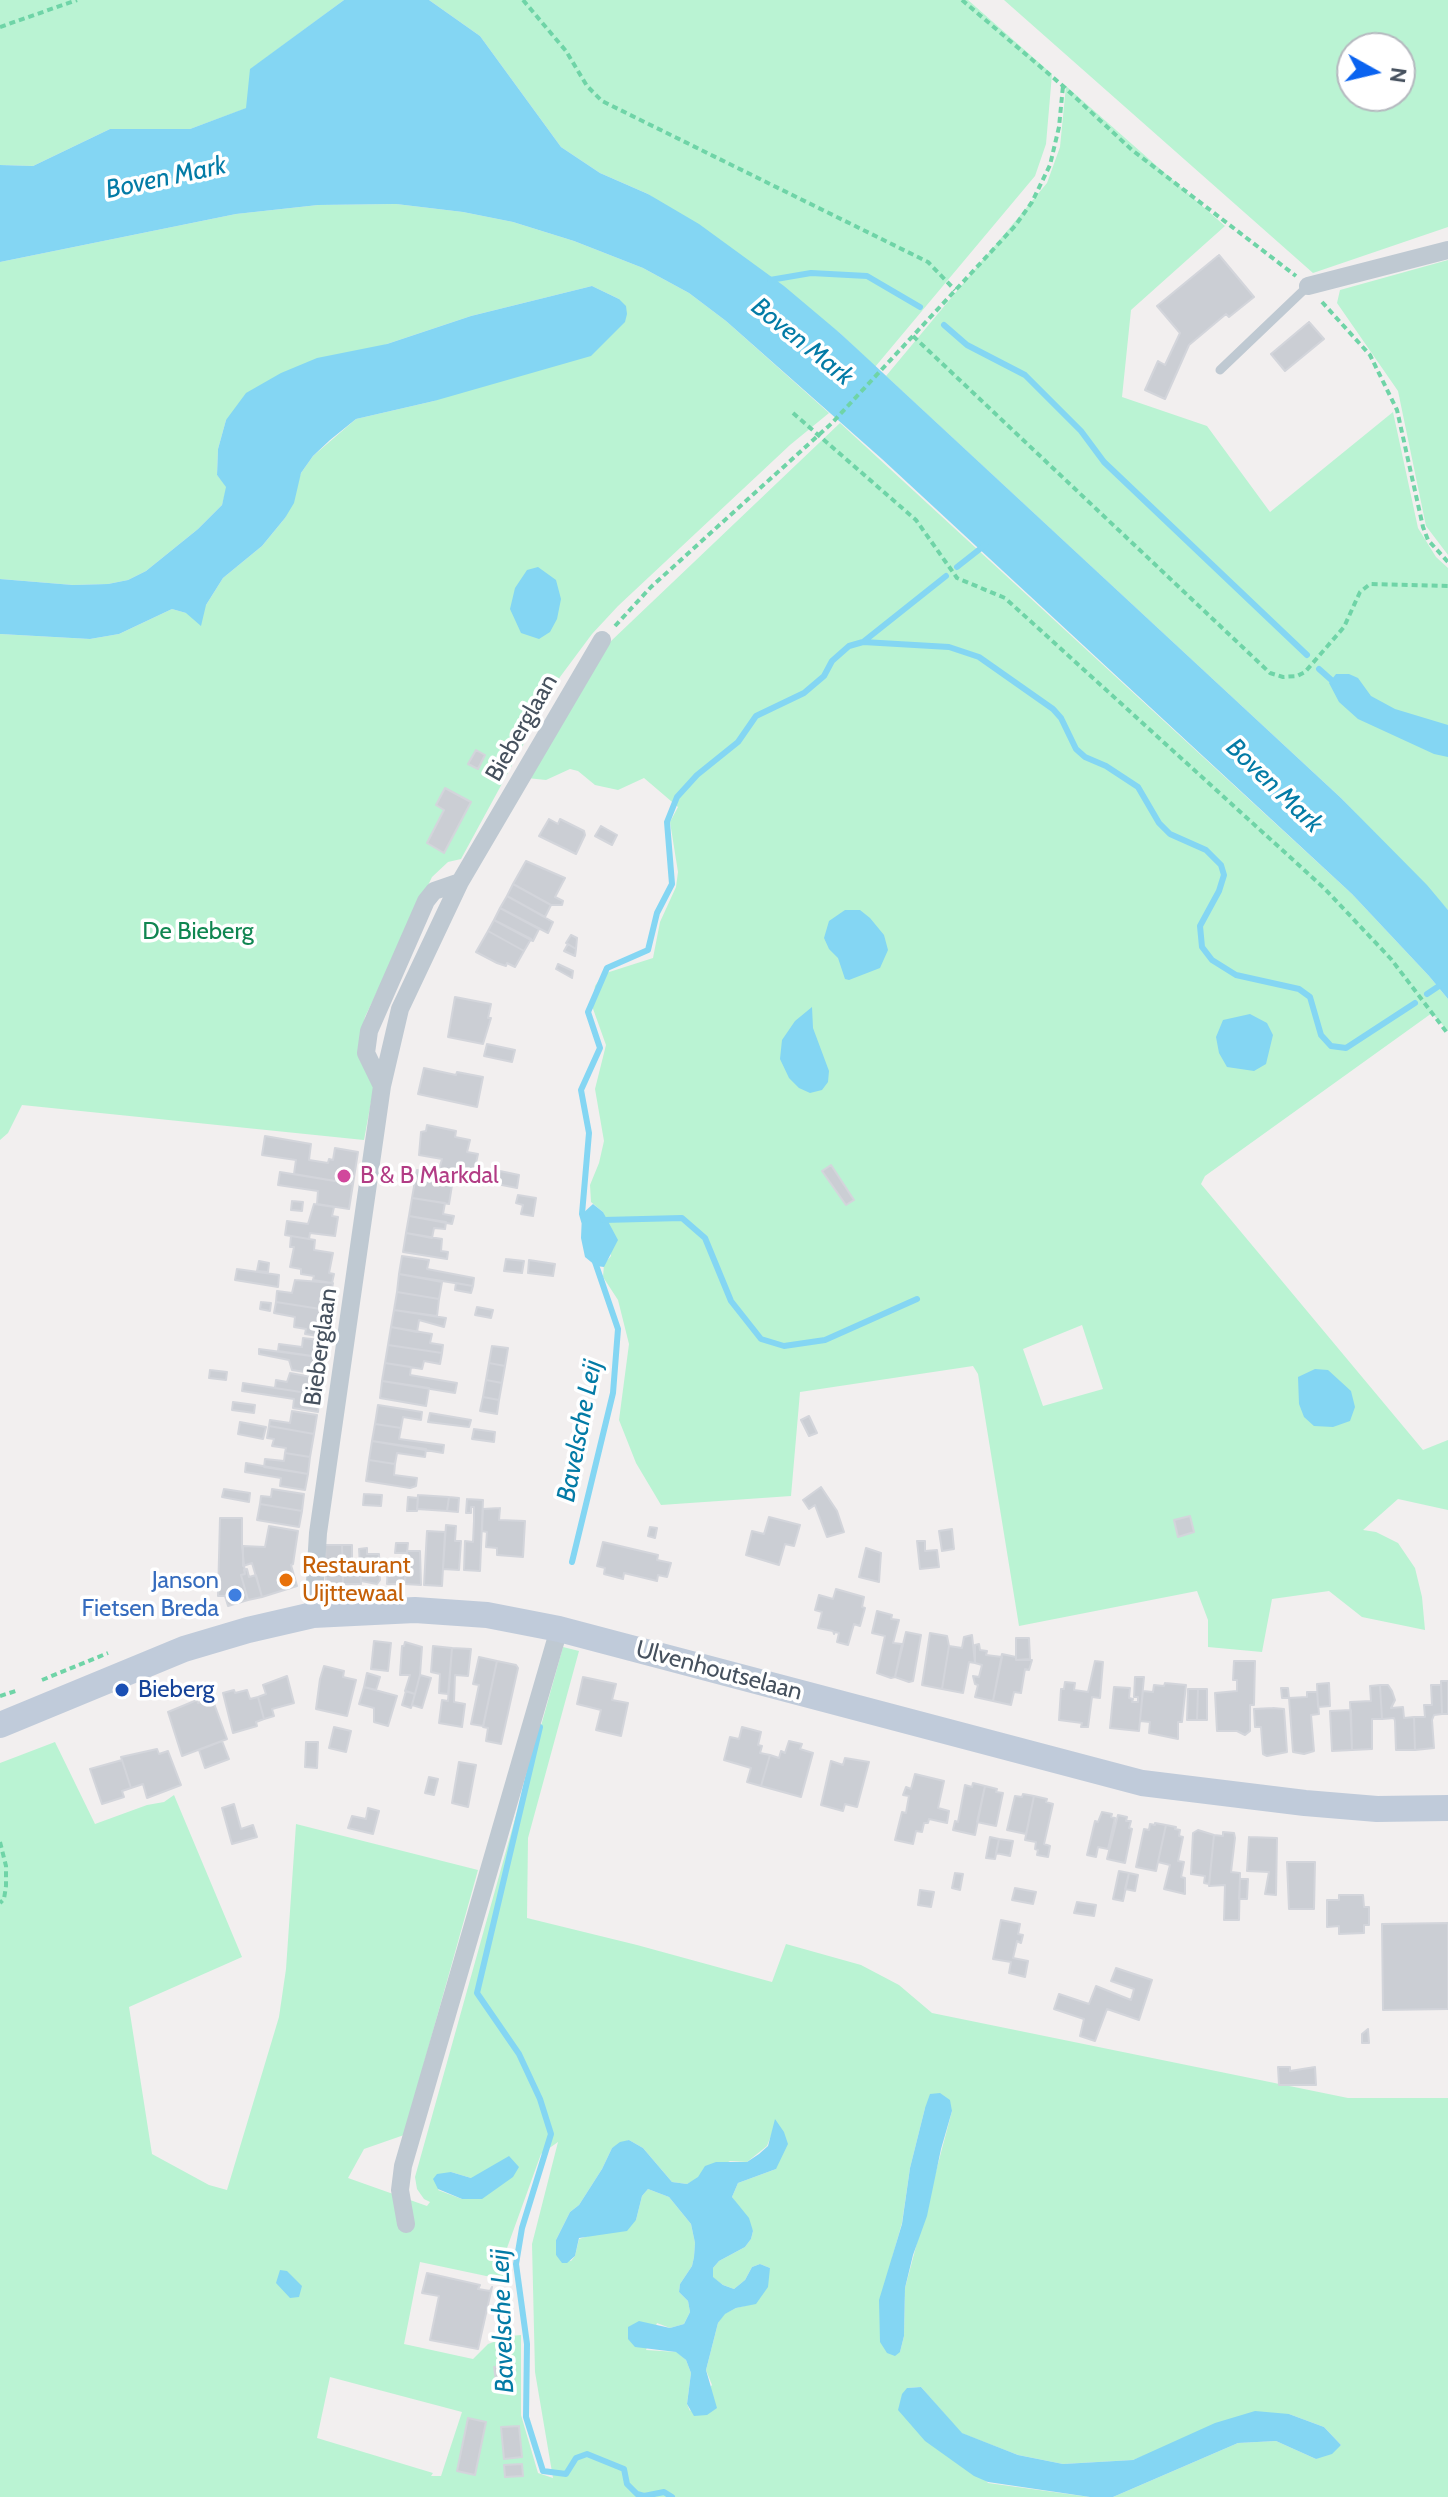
<!DOCTYPE html>
<style>
body{margin:0}
#map{position:relative;width:1448px;height:2497px;overflow:hidden;background:#f2efef;font-family:Cabin,sans-serif}
canvas{display:block}
.north{position:absolute;left:1336px;top:32px;width:80px;height:80px;box-sizing:border-box;background:#fff;border:2px solid #b5b9bf;border-radius:50%;rotate:98deg;font-size:22px;font-weight:700;line-height:32px;text-align:center;color:#46515e}
.north::after{content:'';display:block;margin:auto;width:28px;height:36px;background:#0a63f0;clip-path:polygon(50% 0,100% 100%,50% 72%,0 100%)}
</style>
<div id="map">
<canvas width="1448" height="2497"></canvas>
<div class="north">N</div>
</div>
<script>
const context = document.querySelector('canvas').getContext('2d');
context.lineJoin = 'round';
function paint(path, color) {
  context.fillStyle = color;
  context.fill(path, 'evenodd');
}
function toPath(rows) {
  const path = new Path2D();
  for (const r of rows) {
    path.moveTo(r[0], r[1]);
    for (let i = 2; i < r.length; i += 2) path.lineTo(r[i], r[i + 1]);
  }
  return path;
}
function stroke(path, color, width, dash) {
  context.strokeStyle = color;
  context.lineWidth = width;
  context.lineCap = dash ? 'butt' : 'round';
  context.setLineDash(dash || []);
  context.stroke(path);
}
function drawText(font, color, halo, rows, align = 'center') {
  context.font = font + ' Cabin,sans-serif';
  context.lineWidth = 7;
  context.setLineDash([]);
  context.textBaseline = 'middle';
  context.strokeStyle = halo;
  context.fillStyle = color;
  for (const [text, x, y, turn = 0] of rows) {
    context.save();
    context.translate(x, y);
    context.rotate((+turn || 0) * Math.PI / 180);
    context.textAlign = isNaN(turn) ? turn : align;
    if (halo) context.strokeText(text, 0, 0);
    context.fillText(text, 0, 0);
    context.restore();
  }
}
paint(toPath([
 [0,0,344,0,251,69,247,108,190,129,110,129,33,166,0,165],
 [429,0,968,0,1052,74,1046,144,1035,176,875,367,841,334,648,194,600,173,561,147,480,36],
 [1004,0,1448,0,1448,227,1313,273],
 [1352,48,1400,48,1400,96,1352,96],
 [1066,86,1225,226,1131,310,1122,397,1207,426,1270,512,1393,412,1418,528,1436,557,1448,568,1448,910,1341,798,886,376,1047,183,1060,147],
 [396,204,463,212,513,222,574,241,643,268,689,293,726,321,829,413,790,445,618,606,592,634,560,677,461,859,448,862,432,877,365,1017,359,1043,360,1061,368,1072,376,1075,364,1140,22,1105,8,1133,0,1140,0,634,90,639,119,634,172,609,186,613,206,605,223,578,262,546,285,518,301,473,313,456,356,419,434,401,619,299,592,286,471,316,387,344,226,420,218,449,217,475,227,487,222,505,198,529,146,571,128,580,108,584,73,585,0,579,0,262,236,214,318,205],
 [1448,260,1448,555,1426,526,1398,391,1337,303,1340,290],
 [840,423,1352,894,1429,976,1448,999,1448,1031,1432,1013,1205,1176,1201,1184,1423,1450,1448,1440,1448,1510,1398,1499,1363,1530,1376,1532,1398,1543,1415,1568,1422,1597,1425,1630,1362,1617,1329,1591,1272,1599,1262,1652,1208,1647,1208,1620,1197,1591,1019,1626,978,1374,973,1366,800,1392,791,1496,661,1505,636,1463,619,1420,629,1344,618,1300,603,1277,604,1264,611,1256,603,1212,591,1202,590,1185,599,1163,604,1141,595,1089,606,1045,592,1006,595,986,603,974,653,958,660,922,676,887,678,872,670,822,678,807,644,778,618,790,595,785,578,771,570,769,546,780,527,778,610,642],
 [1082,1325,1103,1389,1043,1406,1023,1349],
 [563,1647,579,1651,528,1838,527,1918,637,1945,772,1982,786,1944,861,1965,899,1985,932,2013,1348,2098,1448,2098,1448,2497,1113,2497,1238,2443,1276,2441,1316,2459,1341,2445,1324,2427,1289,2414,1159,2450,1133,2460,1063,2464,1018,2455,961,2433,921,2387,907,2388,988,2483,1090,2497,0,2497,0,1763,55,1742,95,1824,147,1805,164,1802,174,1795,242,1957,129,2007,152,2154,209,2185,227,2190,279,2017,286,1969,296,1824,478,1870,404,2135,364,2149,348,2178,427,2206,430,2202,424,2199,417,2189,415,2177],
 [925,2108,952,2111,905,2288,904,2336,900,2352,892,2258,902,2223,910,2168],
 [774,2128,776,2169,738,2183,732,2197,753,2231,751,2239,745,2247,719,2261,713,2268,712,2277,723,2285,734,2289,745,2280,752,2267,760,2264,770,2268,756,2303,736,2308,724,2314,718,2323,706,2370,712,2385,690,2411,687,2404,691,2373,686,2360,677,2352,646,2350,657,2323,670,2328,684,2324,690,2312,688,2301,679,2292,680,2284,692,2266,694,2257,695,2243,691,2224,669,2197,648,2189,642,2196,636,2220,579,2239,575,2256,571,2261,556,2255,556,2240,570,2212,579,2205,602,2169,612,2148,629,2140,643,2148,672,2182,687,2184,730,2161,747,2162,767,2146],
 [558,2142,532,2244,535,2372,553,2478,538,2473,521,2415,521,2335,510,2336,488,2344,473,2359,404,2344,420,2262,505,2280,507,2248,541,2154],
 [451,2172,471,2178,482,2199,462,2199,438,2190],
 [330,2377,462,2412,441,2476,431,2476,433,2473,317,2438]
]), '#baf3d3');
paint(toPath([
 [344,0,429,0,480,36,561,147,600,173,648,194,699,224,784,286,841,334,1341,798,1427,885,1448,910,1448,999,1429,976,1352,894,882,459,726,321,689,293,643,268,574,241,513,222,463,212,396,204,318,205,236,214,0,262,0,165,33,166,110,129,190,129,246,108,250,69],
 [592,286,619,299,626,306,627,314,625,322,591,356,434,401,356,419,330,440,313,456,301,473,294,503,285,518,262,546,223,578,206,605,201,626,186,613,172,609,119,634,90,639,0,634,0,579,73,585,108,584,128,580,146,571,198,529,222,505,226,487,217,475,218,449,226,420,246,393,281,373,317,358,387,344,471,316],
 [538,567,556,580,561,599,557,619,550,632,539,639,521,633,510,609,515,588,527,570],
 [1336,674,1349,674,1358,678,1371,696,1395,709,1448,725,1448,757,1434,754,1358,719,1339,702,1329,683],
 [845,910,860,910,870,918,884,935,888,950,880,968,849,980,845,979,838,958,829,949,824,938,829,921],
 [812,1007,813,1028,829,1071,828,1082,822,1090,810,1093,799,1088,789,1078,780,1059,782,1040,795,1021],
 [1250,1014,1267,1023,1273,1035,1266,1064,1254,1071,1227,1067,1219,1053,1216,1037,1223,1020],
 [593,1204,603,1212,618,1240,604,1267,596,1266,585,1257,581,1238,582,1214],
 [1315,1369,1328,1370,1351,1391,1355,1407,1350,1421,1333,1427,1314,1426,1304,1417,1299,1404,1298,1377],
 [940,2093,950,2100,952,2111,941,2149,927,2216,913,2255,905,2288,904,2336,900,2352,895,2356,887,2353,880,2342,879,2300,902,2224,910,2168,925,2108,930,2094],
 [775,2119,784,2132,788,2144,776,2169,738,2183,732,2197,749,2218,753,2231,751,2239,745,2247,719,2261,713,2268,713,2277,723,2285,734,2289,745,2280,752,2267,760,2264,770,2268,768,2287,756,2304,736,2308,725,2314,718,2323,706,2370,717,2408,707,2415,694,2416,687,2404,691,2373,686,2360,676,2352,635,2347,628,2339,628,2327,639,2321,670,2328,684,2324,690,2312,688,2301,679,2292,680,2284,692,2266,694,2257,695,2243,691,2224,669,2197,648,2189,642,2196,636,2220,627,2231,579,2238,575,2256,567,2263,562,2263,556,2255,556,2240,570,2212,579,2205,602,2169,612,2148,620,2142,629,2140,643,2148,672,2182,687,2184,698,2177,705,2166,716,2162,747,2162,759,2154,768,2146],
 [509,2156,519,2167,513,2177,482,2199,462,2199,438,2189,433,2179,437,2174,451,2172,471,2178],
 [280,2270,287,2271,302,2286,299,2297,290,2298,276,2283],
 [921,2387,962,2433,1018,2455,1063,2464,1133,2460,1215,2423,1255,2411,1289,2414,1324,2427,1341,2445,1332,2454,1316,2459,1276,2441,1238,2443,1113,2497,1090,2497,988,2482,974,2476,925,2441,898,2410,902,2394,907,2388]
]), '#84d6f3');
stroke(toPath([
 [770,280,811,273,867,276,920,307],
 [944,325,967,345,1025,375,1081,431,1104,462,1307,655],
 [957,567,985,545],
 [863,642,949,647,979,657,1053,709,1061,718,1076,749,1085,757,1106,766,1138,787,1159,823,1170,834,1206,850,1221,865,1224,875,1219,891,1200,926,1202,947,1212,960,1236,975,1299,989,1310,997,1321,1035,1331,1046,1346,1048,1415,1003],
 [1319,669,1337,685],
 [1427,994,1448,980],
 [603,1220,682,1218,705,1238,731,1301,761,1339,784,1346,825,1340,917,1299],
 [584,1221,582,1214,589,1133,581,1090,600,1048,588,1012,607,968,648,950,657,913,672,884,667,822,677,797,697,775,738,742,756,716,804,693,824,676,832,661,849,646,863,642,946,576],
 [572,1562,613,1393,618,1329,594,1259],
 [540,1727,477,1993,519,2054,540,2099,551,2134,522,2228,516,2264,527,2344,526,2417,543,2471,566,2474,576,2458,587,2454,624,2469,627,2484,637,2494,644,2496,664,2492,672,2497]
]), '#84d6f3', 6);
const building = toPath([
 [1219,255,1254,297,1229,317,1226,314,1189,345,1165,399,1145,390,1158,361,1165,365,1180,333,1157,306,1219,255],
 [1309,322,1324,339,1285,371,1271,354,1309,322],
 [476,750,485,755,478,769,468,764,476,750],
 [445,788,471,802,444,853,427,843,444,810,436,805,445,788],
 [549,819,558,824,560,819,584,831,585,835,576,854,539,836,549,819],
 [601,826,617,835,612,845,595,836,601,826],
 [526,861,565,878,555,897,563,901,562,905,551,905,513,884,526,861],
 [513,884,551,905,545,917,507,896,513,884],
 [507,896,553,922,548,933,500,908,507,896],
 [500,908,539,929,533,941,494,920,500,908],
 [494,920,531,939,524,951,488,931,494,920],
 [488,931,524,951,515,967,507,963,506,966,497,963,476,952,488,931],
 [571,935,577,938,576,949,566,943,571,935],
 [568,944,576,949,575,956,564,951,568,944],
 [558,964,573,971,572,978,556,969,558,964],
 [455,997,491,1004,488,1018,491,1018,483,1044,448,1037,455,997],
 [487,1044,515,1050,512,1062,484,1056,487,1044],
 [424,1068,456,1075,457,1072,483,1077,477,1107,418,1094,424,1068],
 [427,1125,456,1131,455,1137,470,1140,467,1152,478,1154,473,1177,439,1170,442,1159,419,1155,421,1132,426,1131,427,1125],
 [265,1136,311,1144,309,1160,328,1163,329,1159,333,1160,335,1148,358,1152,353,1184,294,1174,296,1160,262,1155,265,1136],
 [831,1165,854,1200,846,1205,822,1171,831,1165],
 [417,1170,453,1179,449,1204,412,1198,417,1170],
 [500,1171,519,1175,517,1188,497,1184,500,1171],
 [280,1172,353,1184,349,1209,317,1204,318,1191,278,1185,280,1172],
 [518,1195,536,1198,533,1216,521,1214,523,1205,516,1203,518,1195],
 [412,1198,445,1203,443,1214,454,1216,452,1224,409,1216,412,1198],
 [292,1201,303,1202,302,1211,291,1210,292,1201],
 [314,1204,334,1207,332,1216,338,1217,335,1236,310,1233,309,1239,285,1235,287,1221,308,1224,314,1204],
 [409,1216,446,1222,445,1229,434,1228,432,1238,406,1233,409,1216],
 [406,1233,442,1239,441,1251,448,1252,447,1259,403,1252,406,1233],
 [291,1236,315,1240,314,1250,333,1253,329,1273,334,1274,332,1283,313,1280,314,1276,301,1274,301,1269,290,1267,294,1247,290,1247,291,1236],
 [402,1256,429,1260,427,1269,474,1278,473,1286,399,1274,402,1256],
 [506,1259,524,1261,522,1273,504,1271,506,1259],
 [529,1260,555,1264,553,1276,528,1273,529,1260],
 [259,1261,269,1263,268,1272,257,1271,259,1261],
 [237,1269,279,1275,278,1287,235,1280,237,1269],
 [399,1274,442,1282,439,1299,397,1292,399,1274],
 [295,1280,333,1283,331,1294,335,1295,333,1311,276,1302,277,1291,292,1293,295,1280],
 [456,1283,473,1286,471,1293,455,1290,456,1283],
 [397,1292,439,1299,437,1316,394,1310,397,1292],
 [261,1302,271,1303,270,1311,260,1309,261,1302],
 [276,1302,333,1311,330,1327,326,1326,324,1337,305,1334,306,1329,294,1327,295,1317,274,1313,276,1302],
 [477,1307,493,1310,491,1318,475,1315,477,1307],
 [394,1310,446,1318,444,1327,419,1320,417,1332,391,1327,394,1310],
 [391,1327,432,1334,430,1343,443,1345,442,1353,388,1345,391,1327],
 [303,1338,328,1341,326,1358,278,1351,279,1344,302,1347,303,1338],
 [388,1345,442,1353,440,1364,424,1361,422,1369,385,1363,388,1345],
 [492,1346,508,1348,505,1366,489,1363,492,1346],
 [259,1349,326,1358,324,1375,292,1370,289,1360,259,1354,259,1349],
 [385,1363,411,1367,410,1375,457,1383,455,1393,382,1381,385,1363],
 [489,1363,505,1366,502,1383,486,1380,489,1363],
 [210,1370,227,1372,226,1380,209,1378,210,1370],
 [290,1373,323,1379,320,1395,275,1388,276,1380,287,1382,290,1373],
 [486,1380,502,1383,499,1400,483,1397,486,1380],
 [382,1381,429,1388,426,1406,380,1398,382,1381],
 [243,1383,320,1395,318,1412,293,1408,294,1399,242,1391,243,1383],
 [483,1397,499,1400,497,1414,480,1411,483,1397],
 [233,1402,255,1405,254,1413,232,1410,233,1402],
 [378,1405,422,1412,421,1420,403,1417,401,1428,375,1424,378,1405],
 [292,1411,317,1415,314,1434,269,1426,270,1420,290,1423,292,1411],
 [430,1413,471,1420,469,1427,428,1422,430,1413],
 [809,1416,817,1433,809,1436,801,1420,809,1416],
 [240,1422,266,1427,263,1439,238,1434,240,1422],
 [375,1424,401,1428,399,1439,444,1445,443,1453,372,1441,375,1424],
 [269,1426,314,1434,310,1457,285,1453,286,1448,272,1446,274,1439,267,1438,269,1426],
 [474,1429,495,1432,494,1442,472,1439,474,1429],
 [372,1441,426,1449,425,1457,397,1453,395,1464,369,1460,372,1441],
 [285,1453,310,1457,308,1474,264,1467,265,1459,284,1461,285,1453],
 [369,1460,395,1464,394,1475,417,1478,416,1486,410,1488,366,1481,369,1460],
 [246,1463,308,1474,305,1490,280,1486,281,1478,245,1472,246,1463],
 [821,1487,837,1511,844,1532,827,1537,815,1505,809,1509,803,1500,821,1487],
 [224,1489,250,1493,249,1502,222,1497,224,1489],
 [272,1489,304,1494,302,1511,260,1504,261,1496,271,1497,272,1489],
 [364,1494,382,1495,381,1506,363,1505,364,1494],
 [418,1495,449,1497,447,1511,417,1509,418,1495],
 [408,1497,418,1498,417,1511,407,1511,408,1497],
 [449,1497,459,1498,458,1512,447,1511,449,1497],
 [467,1499,483,1500,480,1571,464,1570,465,1541,473,1542,474,1521,474,1507,471,1507,471,1513,466,1513,467,1499],
 [260,1504,302,1511,299,1527,257,1520,260,1504],
 [500,1508,499,1520,525,1521,523,1557,497,1555,497,1548,486,1547,487,1532,482,1531,483,1509,500,1508],
 [1190,1516,1194,1532,1178,1537,1174,1520,1190,1516],
 [769,1517,800,1525,794,1546,785,1544,779,1565,746,1555,752,1531,764,1534,769,1517],
 [220,1518,242,1518,242,1546,245,1574,241,1575,248,1600,228,1606,225,1596,218,1596,220,1518],
 [446,1525,456,1526,455,1541,461,1541,459,1570,443,1569,446,1525],
 [269,1526,298,1531,293,1564,291,1565,297,1586,262,1597,252,1563,243,1566,243,1546,265,1547,269,1526],
 [650,1527,657,1528,655,1538,648,1536,650,1527],
 [952,1529,954,1549,942,1551,939,1531,952,1529],
 [427,1531,445,1532,442,1586,424,1585,427,1531],
 [917,1541,925,1541,925,1551,937,1550,939,1567,920,1569,917,1541],
 [603,1542,658,1555,657,1560,671,1563,667,1577,658,1575,657,1581,624,1573,623,1579,604,1574,605,1568,597,1566,603,1542],
 [396,1543,408,1543,407,1553,395,1553,396,1543],
 [325,1545,342,1545,343,1584,326,1584,325,1545],
 [342,1545,352,1545,352,1560,360,1560,361,1584,343,1584,342,1545],
 [367,1548,367,1554,379,1554,380,1580,377,1584,361,1581,359,1549,367,1548],
 [866,1548,881,1553,879,1582,859,1577,866,1548],
 [407,1551,420,1551,421,1585,405,1584,407,1551],
 [388,1563,405,1563,405,1584,387,1584,388,1563],
 [247,1569,249,1577,256,1575,262,1597,248,1600,241,1575,245,1574,244,1570,247,1569],
 [836,1589,864,1597,862,1607,865,1608,860,1626,854,1624,848,1645,837,1642,839,1633,835,1632,834,1634,833,1631,818,1628,822,1612,815,1610,819,1595,833,1599,836,1589],
 [877,1611,892,1615,891,1619,899,1620,893,1643,902,1644,895,1677,891,1678,877,1673,885,1636,872,1633,877,1611],
 [906,1632,921,1635,913,1681,909,1682,895,1677,906,1632],
 [930,1633,947,1636,949,1646,942,1689,922,1685,930,1633],
 [972,1635,975,1663,969,1662,963,1693,942,1689,949,1646,962,1648,964,1637,972,1635],
 [1016,1638,1029,1638,1030,1659,1016,1660,1016,1638],
 [374,1641,391,1643,388,1671,371,1669,374,1641],
 [405,1642,422,1647,420,1675,415,1694,405,1691,410,1675,400,1675,402,1646,404,1646,405,1642],
 [979,1644,980,1650,987,1651,986,1655,1002,1657,993,1701,975,1697,978,1685,975,1684,973,1676,979,1677,982,1665,975,1663,975,1645,979,1644],
 [433,1646,452,1648,448,1694,439,1693,440,1674,431,1672,433,1646],
 [452,1648,471,1649,468,1676,455,1675,454,1702,465,1704,462,1727,439,1723,442,1700,448,1701,452,1648],
 [1002,1654,1016,1657,1016,1660,1032,1660,1029,1670,1025,1669,1021,1693,1014,1692,1011,1705,993,1701,1002,1654],
 [479,1657,497,1661,483,1726,471,1724,479,1685,473,1684,479,1657],
 [497,1661,516,1665,518,1668,501,1744,486,1741,488,1728,483,1727,497,1661],
 [1095,1661,1103,1662,1100,1698,1092,1697,1088,1727,1081,1727,1082,1723,1059,1720,1061,1689,1064,1689,1065,1682,1075,1683,1074,1690,1088,1692,1095,1661],
 [1234,1661,1255,1661,1254,1705,1250,1705,1250,1731,1245,1735,1237,1731,1217,1731,1215,1693,1237,1691,1237,1680,1233,1680,1234,1661],
 [324,1666,344,1671,343,1677,356,1680,347,1716,316,1709,320,1679,324,1666],
 [367,1673,380,1677,376,1690,364,1687,367,1673],
 [420,1675,431,1678,422,1708,412,1705,420,1675],
 [287,1676,294,1703,272,1709,274,1716,264,1719,258,1697,266,1694,263,1685,287,1676],
 [583,1677,616,1684,612,1700,628,1703,621,1736,596,1730,601,1710,577,1704,583,1677],
 [1135,1677,1144,1677,1139,1731,1110,1728,1114,1687,1130,1688,1129,1698,1133,1699,1132,1702,1138,1702,1138,1697,1134,1697,1135,1677],
 [1441,1681,1448,1681,1448,1714,1442,1714,1441,1681],
 [1165,1683,1186,1685,1182,1722,1178,1722,1178,1739,1149,1733,1150,1722,1140,1721,1143,1691,1153,1692,1154,1685,1164,1686,1165,1683],
 [1329,1683,1330,1706,1318,1707,1317,1684,1329,1683],
 [1380,1685,1388,1685,1392,1691,1395,1700,1391,1708,1403,1707,1404,1718,1414,1717,1415,1750,1396,1750,1395,1721,1394,1718,1382,1719,1380,1685],
 [1380,1685,1382,1719,1372,1719,1372,1749,1352,1750,1350,1702,1371,1701,1370,1686,1380,1685],
 [1431,1685,1441,1685,1442,1714,1434,1715,1432,1720,1434,1748,1415,1750,1414,1717,1425,1717,1424,1705,1432,1705,1431,1685],
 [364,1687,397,1696,388,1726,374,1722,374,1708,359,1704,364,1687],
 [1281,1688,1288,1688,1289,1698,1282,1698,1281,1688],
 [1188,1689,1198,1689,1197,1720,1187,1720,1188,1689],
 [1198,1689,1207,1689,1207,1720,1197,1720,1198,1689],
 [234,1690,235,1693,247,1690,250,1699,258,1697,264,1719,256,1722,257,1726,233,1733,223,1693,234,1690],
 [406,1691,415,1694,411,1708,402,1705,406,1691],
 [1307,1692,1317,1692,1319,1714,1311,1715,1314,1751,1304,1754,1293,1752,1289,1698,1307,1697,1307,1692],
 [212,1698,227,1739,182,1756,168,1712,197,1700,198,1703,212,1698],
 [1273,1708,1284,1709,1287,1752,1267,1756,1263,1754,1261,1727,1255,1727,1254,1709,1273,1708],
 [1351,1710,1352,1750,1332,1751,1330,1711,1351,1710],
 [334,1727,351,1731,346,1752,329,1748,334,1727],
 [742,1727,761,1732,758,1745,762,1746,760,1753,770,1755,761,1786,747,1782,751,1768,724,1760,730,1737,739,1739,742,1727],
 [222,1741,229,1759,205,1768,199,1750,222,1741],
 [789,1741,802,1744,800,1749,813,1753,801,1797,761,1786,770,1755,779,1758,781,1751,785,1753,789,1741],
 [306,1742,318,1742,317,1768,305,1767,306,1742],
 [157,1749,159,1754,168,1751,181,1785,147,1798,143,1784,131,1788,121,1757,157,1749],
 [845,1758,869,1762,857,1807,845,1804,843,1811,821,1805,831,1761,843,1765,845,1758],
 [122,1760,131,1788,122,1791,124,1797,102,1804,90,1769,122,1760],
 [459,1762,476,1765,468,1807,452,1803,459,1762],
 [915,1774,944,1781,938,1808,949,1811,947,1823,929,1819,928,1823,924,1823,922,1832,916,1831,913,1844,895,1840,902,1812,906,1813,909,1796,903,1795,906,1787,911,1789,915,1774],
 [429,1777,438,1779,434,1795,425,1793,429,1777],
 [973,1783,985,1786,975,1835,953,1830,955,1821,958,1822,965,1785,972,1787,973,1783],
 [985,1786,997,1789,996,1792,1003,1793,996,1826,977,1822,985,1786],
 [1023,1794,1034,1796,1026,1834,1007,1830,1015,1796,1022,1797,1023,1794],
 [1034,1796,1047,1799,1046,1802,1053,1804,1044,1844,1050,1846,1048,1857,1037,1855,1038,1850,1035,1849,1036,1842,1025,1840,1034,1796],
 [234,1804,241,1829,253,1825,257,1837,232,1844,222,1808,234,1804],
 [368,1808,379,1811,373,1834,348,1828,352,1816,366,1819,368,1808],
 [1102,1812,1112,1814,1111,1817,1115,1818,1108,1849,1098,1847,1096,1857,1087,1855,1095,1821,1098,1822,1102,1812],
 [1118,1815,1127,1817,1126,1821,1131,1821,1129,1828,1132,1829,1125,1863,1107,1859,1118,1815],
 [1155,1823,1166,1825,1156,1871,1136,1867,1144,1829,1149,1830,1150,1824,1155,1825,1155,1823],
 [1166,1825,1176,1827,1175,1829,1180,1830,1179,1836,1183,1837,1178,1861,1184,1862,1181,1877,1185,1878,1185,1894,1164,1889,1170,1865,1158,1862,1166,1825],
 [1198,1830,1214,1835,1209,1884,1204,1883,1205,1876,1191,1874,1193,1833,1198,1830],
 [1223,1832,1234,1833,1235,1838,1231,1872,1240,1873,1239,1920,1224,1920,1225,1885,1209,1886,1214,1835,1223,1836,1223,1832],
 [990,1837,999,1839,995,1859,986,1858,990,1837],
 [1249,1837,1277,1838,1276,1895,1265,1894,1269,1872,1247,1871,1249,1837],
 [999,1839,1013,1841,1010,1856,996,1853,999,1839],
 [1287,1862,1315,1862,1314,1909,1289,1909,1287,1862],
 [1119,1871,1129,1873,1123,1901,1113,1899,1119,1871],
 [955,1873,963,1874,960,1890,952,1888,955,1873],
 [1129,1873,1138,1875,1135,1891,1125,1889,1129,1873],
 [1240,1879,1248,1879,1247,1899,1239,1899,1240,1879],
 [1015,1888,1036,1892,1033,1904,1012,1900,1015,1888],
 [920,1890,934,1892,931,1907,918,1905,920,1890],
 [1339,1895,1363,1895,1364,1907,1369,1907,1369,1925,1364,1925,1364,1933,1339,1934,1339,1926,1327,1927,1327,1900,1339,1900,1339,1895],
 [1077,1902,1096,1905,1094,1916,1074,1913,1077,1902],
 [1001,1920,1020,1924,1018,1934,1023,1935,1021,1943,1017,1941,1013,1958,1028,1961,1025,1977,1009,1973,1011,1962,993,1959,1001,1920],
 [1448,1923,1448,2009,1383,2010,1382,1924,1448,1923],
 [1116,1968,1152,1980,1139,2020,1107,2009,1095,2041,1080,2036,1084,2019,1054,2009,1059,1994,1089,2004,1096,1986,1131,2000,1134,1989,1111,1981,1116,1968],
 [1368,2029,1369,2043,1362,2043,1362,2034,1368,2029],
 [1278,2067,1290,2067,1290,2071,1315,2067,1316,2085,1279,2085,1278,2067],
 [427,2273,480,2285,478,2289,490,2291,492,2287,478,2349,430,2340,439,2296,422,2293,427,2273],
 [506,2366,505,2387,497,2387,494,2367,506,2366],
 [468,2418,486,2422,475,2475,457,2471,468,2418],
 [519,2426,522,2457,504,2459,501,2427,519,2426],
 [522,2464,523,2476,505,2477,504,2465,522,2464]
]);
paint(building, '#cbced4');
stroke(building, '#d3d5db', 2);
stroke(toPath([
 [523,0,566,51,587,86,602,101,928,262,955,290],
 [962,0,1063,86,1132,150,1296,276],
 [0,27,77,0],
 [1322,302,1370,355,1397,410,1423,527,1428,540,1448,562],
 [913,336,1270,673,1283,677,1297,676,1305,672,1344,627,1360,592,1370,584,1448,586],
 [793,413,916,520,957,578,1005,598,1324,888,1391,959,1448,1034],
 [615,626,651,587,832,423,1015,226,1032,202,1050,165,1059,127,1063,86],
 [42,1680,108,1653],
 [0,1696,19,1690],
 [0,1842,6,1866,6,1886,4,1899,0,1903]
]), '#6fd4a7', 4, [6, 4]);
stroke(toPath([
 [1220,370,1308,286]
]), '#bfc9d2', 9);
stroke(toPath([
 [1308,286,1448,250],
 [382,1086,366,1053,369,1031,426,901,434,891,460,882],
 [313,1615,318,1533,382,1086,400,1009,460,882,602,640],
 [406,2224,400,2190,403,2166,559,1629]
]), '#bfc9d2', 18);
stroke(toPath([
 [0,1725,184,1649,248,1630,313,1615,415,1610,487,1615,559,1629,1142,1783,1305,1803,1377,1809,1448,1808]
]), '#c0cbda', 26);
for (const [x, y, r, color] of [
 [344,1176,8,"#d1479c"],
 [286,1580,8,"#e8710a"],
 [235,1595,8,"#3f7fe0"],
 [122,1690,8,"#1a4fb4"]
]) {
  const dot = new Path2D();
  dot.arc(x, y, r, 0, 2 * Math.PI);
  context.fillStyle = color;
  context.fill(dot);
  stroke(dot, '#fff', 3);
}
drawText('24px', '#46515e', '#fff', [
 ["Bieberglaan",522,728,-60],
 ["Bieberglaan",321,1347,-82],
 ["Ulvenhoutselaan",719,1671,15]
]);
drawText('24px', '#108651', '#fff', [
 ["De Bieberg",198,932]
]);
drawText('24px', '#b23c85', '#fff', [
 ["B & B Markdal",360,1176]
], 'left');
drawText('24px', '#c56008', '#fff', [
 ["Restaurant",302,1566],
 ["Uijttewaal",302,1594]
], 'left');
drawText('24px', '#366cbe', '#fff', [
 ["Janson",219,1581],
 ["Fietsen Breda",219,1609]
], 'right');
drawText('24px', '#164399', '#fff', [
 ["Bieberg",138,1690]
], 'left');
drawText('italic 26px', '#037ba6', '#fff', [
 ["Boven Mark",166,178,-12],
 ["Boven Mark",802,342,39],
 ["Boven Mark",1274,786,44],
 ["Bavelsche Leij",580,1431,-79],
 ["Bavelsche Leij",503,2321,-92]
]);
</script>
